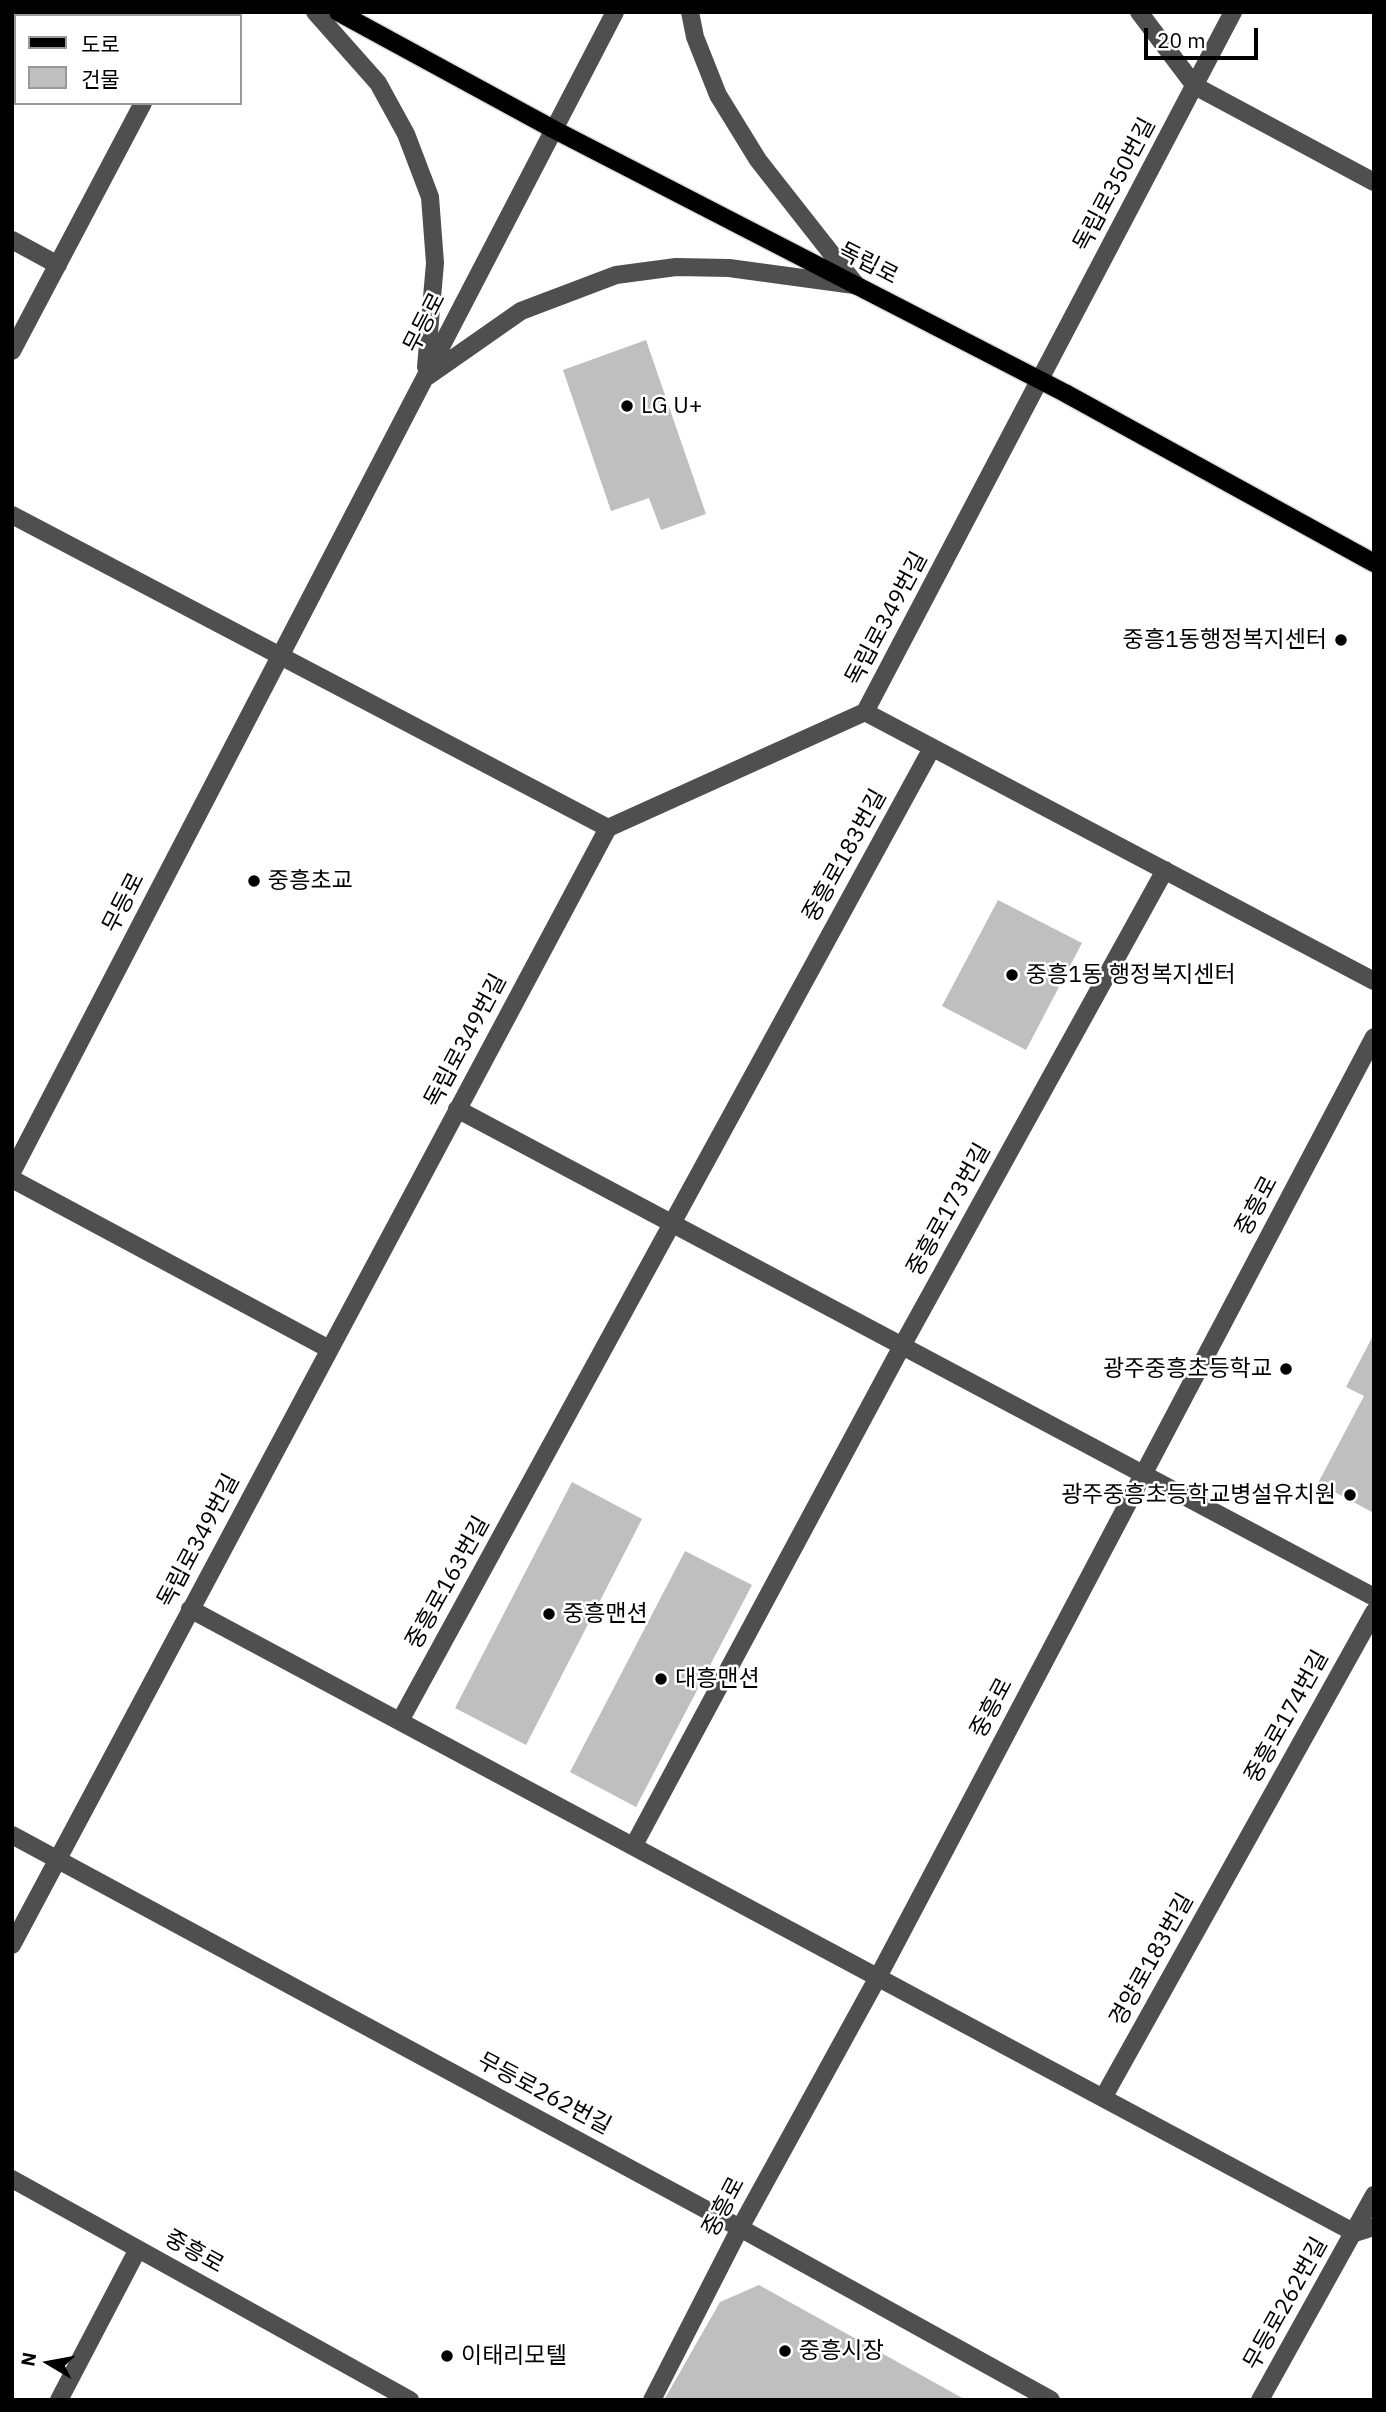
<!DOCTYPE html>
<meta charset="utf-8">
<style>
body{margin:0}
#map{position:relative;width:1386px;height:2412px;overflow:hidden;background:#fff;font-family:"IBM Plex Sans","Noto Sans KR",sans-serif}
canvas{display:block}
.frame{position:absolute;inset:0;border:14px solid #000;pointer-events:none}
.legend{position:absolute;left:14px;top:14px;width:228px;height:91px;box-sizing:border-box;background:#fff;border:2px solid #999;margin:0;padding:9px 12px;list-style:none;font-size:21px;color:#000}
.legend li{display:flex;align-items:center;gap:14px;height:35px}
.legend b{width:35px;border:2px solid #999}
.north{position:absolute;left:14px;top:2328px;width:70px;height:70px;-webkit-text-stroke:5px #fff;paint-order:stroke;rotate:280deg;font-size:19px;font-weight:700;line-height:28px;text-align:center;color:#000}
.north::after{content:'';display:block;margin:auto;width:24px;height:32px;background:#000;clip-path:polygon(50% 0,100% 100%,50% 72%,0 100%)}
.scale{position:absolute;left:1144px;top:28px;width:114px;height:32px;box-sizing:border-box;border:4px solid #000;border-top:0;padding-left:9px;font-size:21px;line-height:24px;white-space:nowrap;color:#000;-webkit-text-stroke:5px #fff;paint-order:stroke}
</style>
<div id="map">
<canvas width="1386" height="2412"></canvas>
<div class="frame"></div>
<ul class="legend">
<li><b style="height:9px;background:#000"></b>도로</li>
<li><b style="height:19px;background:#bfbfbf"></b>건물</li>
</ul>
<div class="north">N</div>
<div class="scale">20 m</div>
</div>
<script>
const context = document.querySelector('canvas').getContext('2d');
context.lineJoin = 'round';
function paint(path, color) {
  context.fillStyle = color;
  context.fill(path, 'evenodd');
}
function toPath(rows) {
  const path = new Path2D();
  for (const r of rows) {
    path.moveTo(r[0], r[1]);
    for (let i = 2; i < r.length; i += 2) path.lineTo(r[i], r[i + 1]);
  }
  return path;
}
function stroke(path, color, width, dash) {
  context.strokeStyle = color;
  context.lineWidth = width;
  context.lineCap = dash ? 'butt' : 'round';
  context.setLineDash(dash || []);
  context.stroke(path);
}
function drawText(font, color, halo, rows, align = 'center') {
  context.font = font + ' "IBM Plex Sans","Noto Sans KR",sans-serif';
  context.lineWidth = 5;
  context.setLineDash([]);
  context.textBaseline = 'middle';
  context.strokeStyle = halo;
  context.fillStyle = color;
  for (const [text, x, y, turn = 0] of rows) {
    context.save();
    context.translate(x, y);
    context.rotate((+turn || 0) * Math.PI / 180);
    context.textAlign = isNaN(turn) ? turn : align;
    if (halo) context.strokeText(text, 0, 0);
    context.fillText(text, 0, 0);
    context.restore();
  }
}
paint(toPath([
 [646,340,706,514,661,530,649,498,611,511,563,370],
 [998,900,1082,943,1026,1050,942,1006],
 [1374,1334,1374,1508,1372,1512,1318,1483,1364,1396,1346,1387],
 [572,1482,642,1519,526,1745,455,1708],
 [685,1551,752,1585,636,1807,570,1772],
 [759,2285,966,2400,664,2400,720,2302]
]), '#bfbfbf');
const major = toPath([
 [338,12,553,129,1065,393,1374,563]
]);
stroke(major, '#dbdbdb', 21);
stroke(toPath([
 [315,12,378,83,406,134,430,197,435,263,426,367],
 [690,12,695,37,718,95,758,160,857,286],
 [1139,12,1195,86,1374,182],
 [189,16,191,12],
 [12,240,58,265],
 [12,351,143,103],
 [428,376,521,311,616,275,676,267,729,268,854,285],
 [12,515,608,828],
 [865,712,1374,981],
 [457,1109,1374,1597],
 [12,1172,615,12],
 [12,1179,329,1349],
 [190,1609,1355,2233,1374,2227],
 [400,1721,932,748],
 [12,1835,740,2228,1051,2400],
 [634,1845,902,1346,1165,870],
 [12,1945,608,828,865,712,1233,12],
 [1103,2098,1374,1612],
 [12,2179,410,2400],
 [59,2400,138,2249],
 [652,2400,740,2228,878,1977,1374,1037],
 [1260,2400,1374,2195]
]), '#4f4f4f', 18);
stroke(major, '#000', 18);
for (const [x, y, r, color] of [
 [627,406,7,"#000"],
 [1341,640,7,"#000"],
 [254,881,7,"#000"],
 [1012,975,7,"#000"],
 [1286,1369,7,"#000"],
 [1350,1495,7,"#000"],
 [549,1614,7,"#000"],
 [661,1679,7,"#000"],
 [785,2351,7,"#000"],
 [447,2356,7,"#000"]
]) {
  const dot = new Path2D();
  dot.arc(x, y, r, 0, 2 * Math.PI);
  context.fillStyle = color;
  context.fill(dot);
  stroke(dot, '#fff', 2.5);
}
drawText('23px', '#000', '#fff', [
 ["독립로350번길",1115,185,-62],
 ["독립로",868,264,27],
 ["무등로",425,323,-63],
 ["독립로349번길",887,619,-62],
 ["중흥로183번길",845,856,-61],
 ["무등로",124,903,-63],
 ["독립로349번길",466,1041,-62],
 ["중흥로",1257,1206,-62],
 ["중흥로173번길",949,1210,-61],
 ["독립로349번길",199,1541,-62],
 ["중흥로163번길",448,1583,-61],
 ["중흥로",992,1708,-62],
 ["중흥로174번길",1287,1717,-61],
 ["경양로183번길",1152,1960,-61],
 ["무등로262번길",544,2094,28],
 ["중흥로",724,2207,-62],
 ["중흥로",194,2252,29],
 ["무등로262번길",1286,2304,-61]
]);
drawText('23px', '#000', '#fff', [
 ["LG U+",641,406],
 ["중흥1동행정복지센터",1327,640,"right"],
 ["중흥초교",268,881],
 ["중흥1동 행정복지센터",1026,975],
 ["광주중흥초등학교",1272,1369,"right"],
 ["광주중흥초등학교병설유치원",1336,1495,"right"],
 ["중흥맨션",563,1614],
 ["대흥맨션",675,1679],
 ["중흥시장",799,2351],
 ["이태리모텔",461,2356]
], 'left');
</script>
